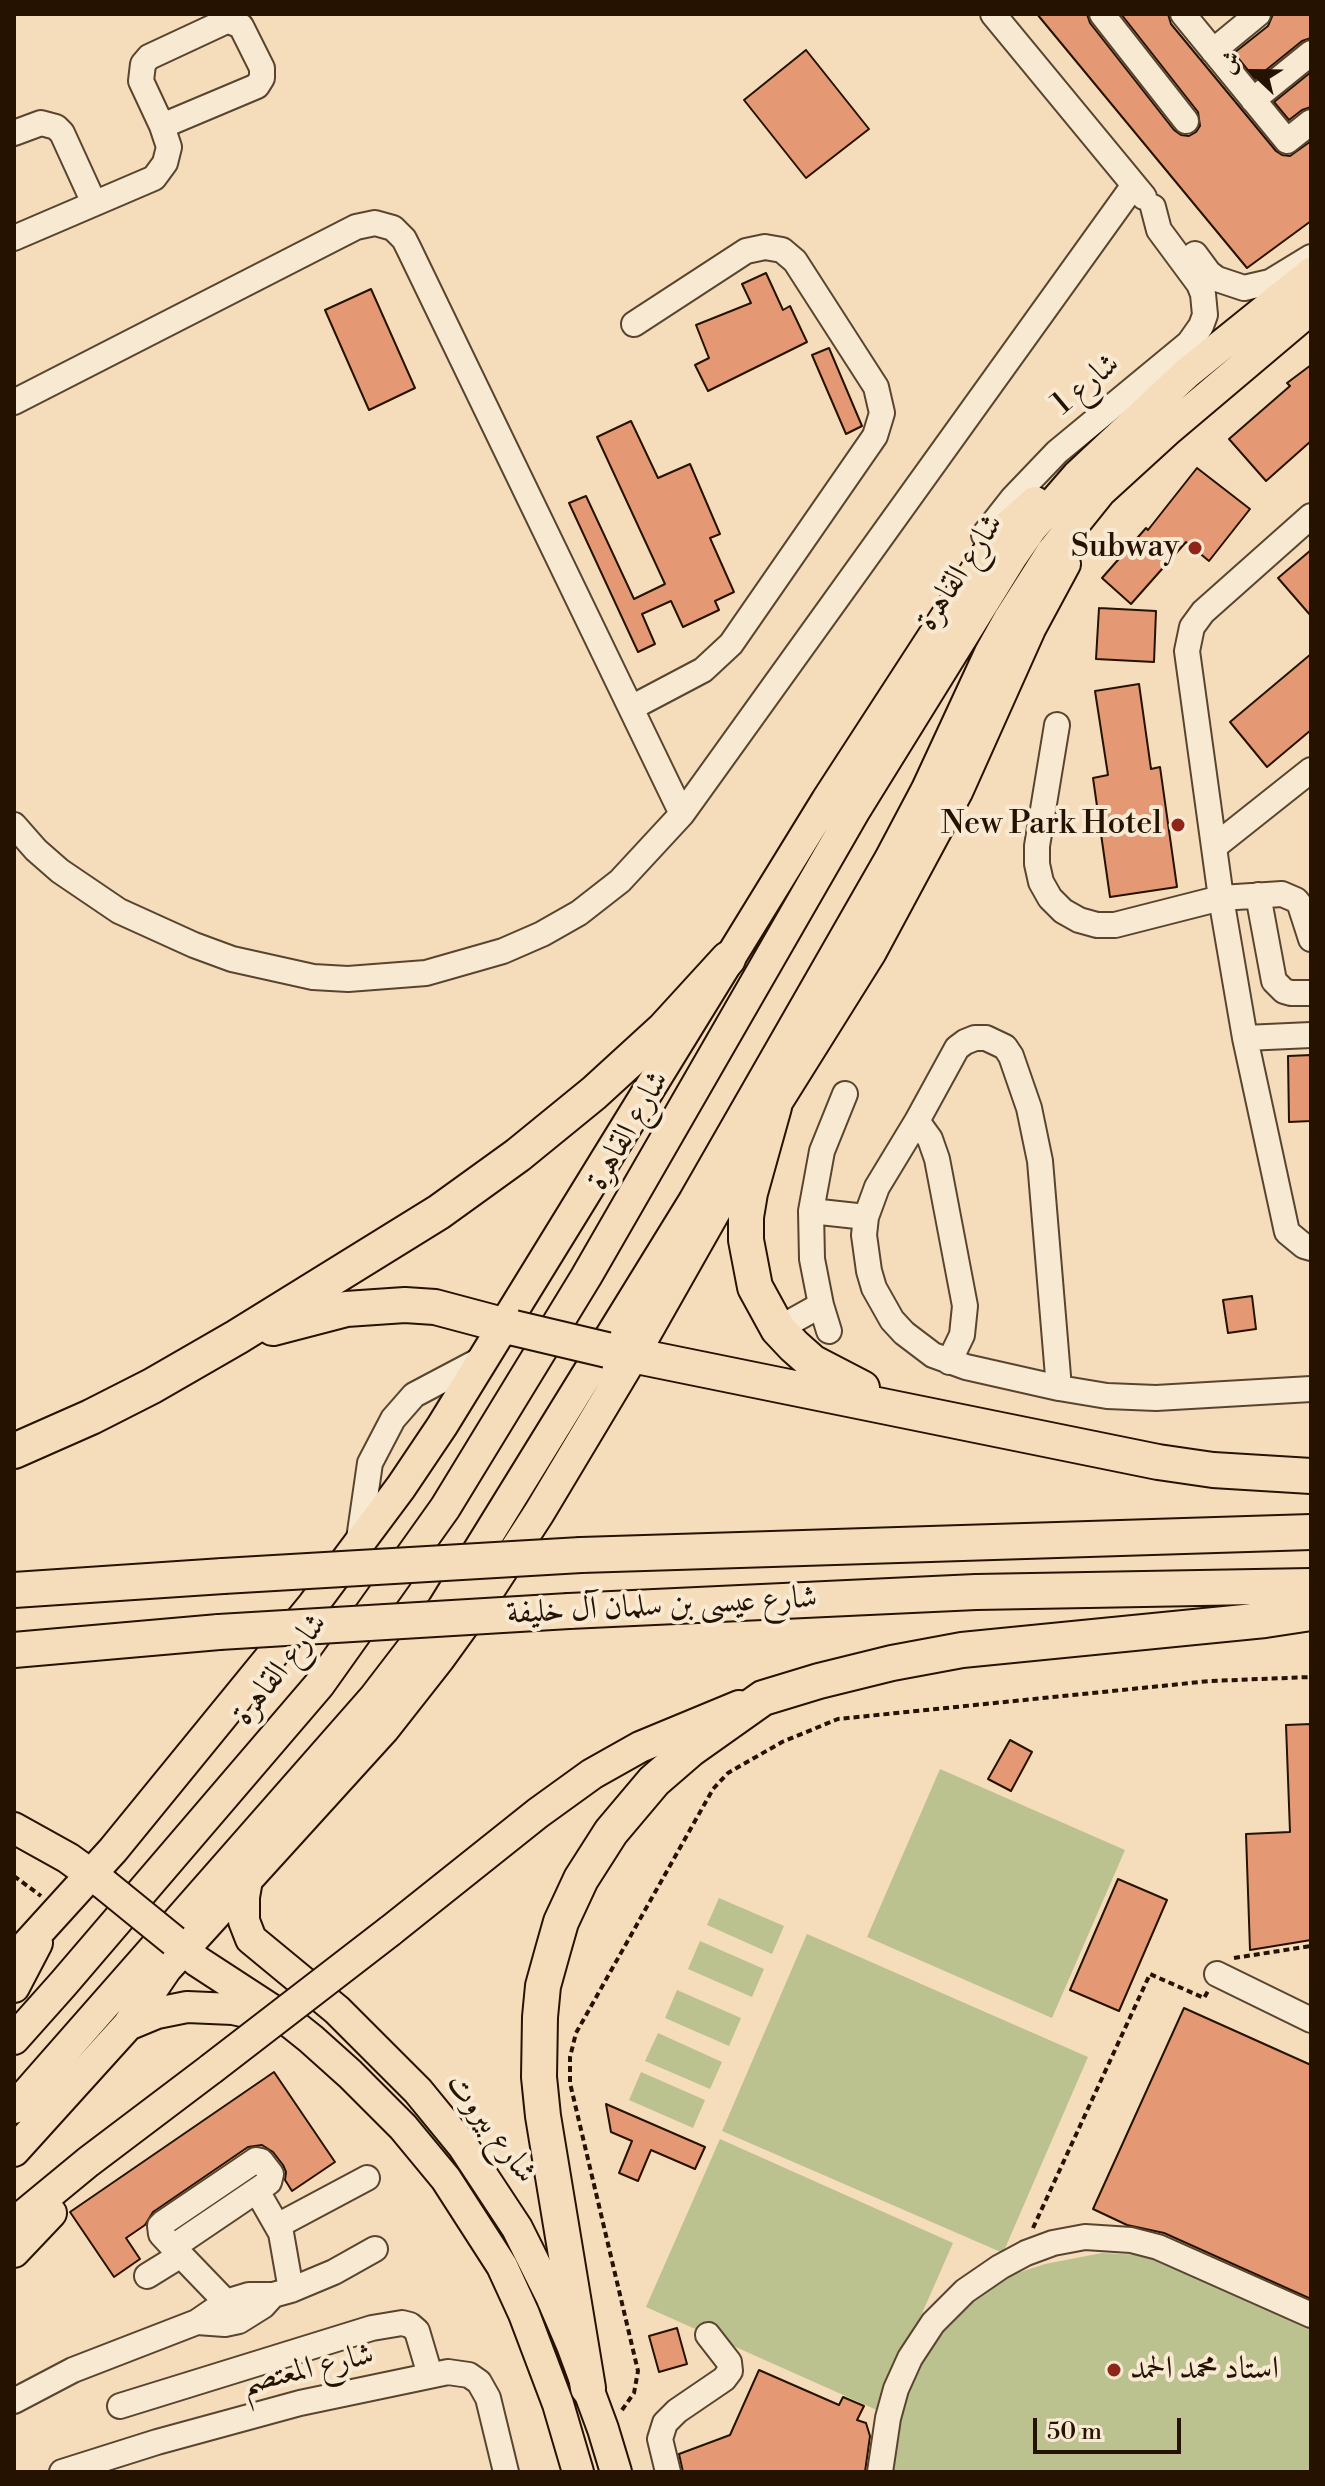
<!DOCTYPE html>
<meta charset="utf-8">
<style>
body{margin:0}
#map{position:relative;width:1325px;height:2486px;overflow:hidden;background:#f5ddbb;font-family:"Libre Bodoni",Amiri,serif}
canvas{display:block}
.frame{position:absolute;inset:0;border:16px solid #251200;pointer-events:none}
.north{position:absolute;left:1213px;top:32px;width:80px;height:80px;-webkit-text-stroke:6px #f8e9d3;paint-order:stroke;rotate:292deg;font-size:22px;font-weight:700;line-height:32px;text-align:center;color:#251200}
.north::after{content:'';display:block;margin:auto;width:28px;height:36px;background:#251200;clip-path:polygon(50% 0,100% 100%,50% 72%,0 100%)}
.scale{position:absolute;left:1033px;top:2418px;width:148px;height:36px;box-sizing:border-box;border:4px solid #251200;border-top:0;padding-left:10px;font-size:24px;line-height:28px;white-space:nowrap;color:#251200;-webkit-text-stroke:6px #f8e9d3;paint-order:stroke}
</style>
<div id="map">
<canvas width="1325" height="2486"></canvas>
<div class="frame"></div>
<div class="north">ش</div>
<div class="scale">50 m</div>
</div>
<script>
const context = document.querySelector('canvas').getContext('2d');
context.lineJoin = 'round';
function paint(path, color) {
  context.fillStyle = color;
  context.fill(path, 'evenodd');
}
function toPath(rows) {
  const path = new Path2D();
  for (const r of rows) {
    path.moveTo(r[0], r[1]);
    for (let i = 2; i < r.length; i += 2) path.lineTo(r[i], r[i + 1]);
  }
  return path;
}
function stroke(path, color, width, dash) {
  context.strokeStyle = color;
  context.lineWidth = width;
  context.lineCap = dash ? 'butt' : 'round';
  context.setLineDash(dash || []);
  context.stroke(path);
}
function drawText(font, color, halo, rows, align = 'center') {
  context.font = font + ' "Libre Bodoni",Amiri,serif';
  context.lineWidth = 8;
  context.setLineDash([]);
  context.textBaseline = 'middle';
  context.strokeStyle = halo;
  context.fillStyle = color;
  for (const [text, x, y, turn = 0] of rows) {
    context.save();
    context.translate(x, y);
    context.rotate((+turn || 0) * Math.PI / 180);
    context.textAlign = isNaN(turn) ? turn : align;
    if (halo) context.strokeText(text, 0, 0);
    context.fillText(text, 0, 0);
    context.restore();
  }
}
paint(toPath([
 [940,1769,1125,1850,1052,2018,867,1937],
 [719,1898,784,1926,772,1954,707,1925],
 [807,1934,1088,2057,1003,2253,722,2131],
 [700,1941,764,1969,752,1997,688,1969],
 [677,1990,741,2018,729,2046,665,2018],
 [658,2033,722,2062,710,2089,645,2061],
 [641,2072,705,2100,693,2128,629,2100],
 [720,2139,953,2243,879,2411,646,2307],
 [1102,2253,1141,2255,1311,2325,1311,2472,892,2472,894,2427,908,2390,927,2351,959,2310,999,2279,1045,2264]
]), '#bcc190');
const building = toPath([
 [1037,14,1087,14,1090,23,1174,130,1181,135,1189,136,1196,132,1200,126,1198,112,1121,14,1168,14,1171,24,1276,151,1282,155,1290,156,1311,141,1311,221,1247,268,1037,14],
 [1273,14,1311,14,1311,38,1302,41,1255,79,1234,53,1268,26,1273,14],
 [806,50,869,129,806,178,744,100,806,50],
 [1311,72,1311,107,1302,110,1289,120,1274,102,1311,72],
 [766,273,783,310,790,306,807,342,708,391,695,365,709,358,696,325,751,303,742,284,766,273],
 [371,289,415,388,369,410,325,310,371,289],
 [829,348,862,426,846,434,812,355,829,348],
 [1311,365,1311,441,1266,481,1229,439,1290,386,1287,383,1311,365],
 [631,421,658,478,690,464,720,534,710,538,734,592,715,601,719,610,683,627,671,601,642,614,655,644,638,652,569,503,586,496,634,599,665,584,597,437,631,421],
 [1197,468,1250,509,1209,561,1186,542,1131,604,1102,578,1146,528,1148,530,1197,468],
 [1311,550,1311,616,1278,578,1311,550],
 [1099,608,1156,611,1154,662,1096,659,1099,608],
 [1311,654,1311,730,1267,767,1230,722,1311,654],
 [1139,684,1151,769,1160,767,1177,887,1110,897,1093,778,1108,775,1095,691,1139,684],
 [1311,1055,1311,1121,1289,1122,1288,1056,1311,1055],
 [1252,1296,1256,1329,1228,1333,1223,1300,1252,1296],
 [1311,1724,1311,1940,1250,1950,1246,1834,1290,1832,1286,1725,1311,1724],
 [1010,1740,1032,1752,1011,1791,988,1779,1010,1740],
 [1118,1879,1167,1900,1119,2011,1070,1990,1118,1879],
 [1184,2008,1311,2065,1311,2299,1164,2233,1127,2225,1093,2209,1184,2008],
 [274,2072,335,2162,292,2191,285,2180,286,2172,283,2165,273,2152,262,2145,248,2147,153,2212,145,2225,126,2238,140,2259,114,2277,70,2212,274,2072],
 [606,2104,705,2147,695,2169,651,2150,638,2181,619,2173,632,2141,611,2132,606,2104],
 [677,2328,687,2364,659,2372,649,2336,677,2328],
 [759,2370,839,2405,843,2397,864,2406,857,2420,866,2423,870,2436,865,2472,683,2472,679,2454,730,2435,759,2370]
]);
paint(building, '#e49974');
stroke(building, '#251200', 2);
const minor = toPath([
 [993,14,1144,197],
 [1102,14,1186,121],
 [1183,14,1287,141,1311,122],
 [1213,51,1258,14],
 [1253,100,1311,53],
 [14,133,41,123,56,127,62,133,94,203],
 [14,238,154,178,165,163,169,147,162,126,141,81,143,64,149,57,222,23,229,21,241,26,262,68,262,78,257,86,162,126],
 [1195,254,1209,273,1217,279,1244,288,1270,282,1311,257],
 [14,402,356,227,375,223,393,228,404,239,409,249,682,814],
 [1311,516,1203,612,1192,627,1187,651,1221,898,1245,1038,1287,1232,1304,1246,1311,1248],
 [984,535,1013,498,1057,452,1189,343,1201,326,1205,315,1203,294,1199,284,1159,230,1153,207],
 [631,708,703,670,731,644,875,436,882,413,876,387,795,261,782,250,765,247,746,251,634,324],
 [1057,725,1037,846,1037,864,1041,882,1050,898,1063,911,1079,920,1097,925,1115,925,1221,898,1282,894,1296,900,1300,905,1311,939],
 [14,825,36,850,60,871,119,911,194,945,232,959,313,977,348,979,426,973,503,951,542,934,579,913,620,881,682,814,1134,185],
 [1214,847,1311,770],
 [1258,895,1274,981,1284,991,1291,993,1311,993],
 [975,1038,986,1038,1005,1047,1011,1056,1029,1108,1040,1161,1059,1388,966,1367,933,1355,904,1333,892,1320,874,1288,869,1271,864,1235,866,1217,877,1187,917,1121,957,1048,965,1042,975,1038],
 [1245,1038,1311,1035],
 [917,1121,930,1139,937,1159,965,1306,962,1335,949,1362],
 [811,1211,866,1217],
 [778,1329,821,1305],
 [829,1331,821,1305,812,1259,811,1211,822,1151,845,1094],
 [1059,1388,1107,1396,1156,1398,1311,1389],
 [358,1546,370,1463,393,1419,414,1395,484,1358],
 [1217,1974,1311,2020],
 [256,2160,261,2161,271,2174,269,2182,173,2247,161,2234,160,2226,163,2223,256,2160],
 [257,2191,281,2233,291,2290],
 [277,2226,367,2178],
 [173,2247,226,2302],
 [147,2276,181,2255],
 [197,2322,225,2324,239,2321,263,2306,273,2295],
 [14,2401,73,2370,197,2322,226,2302,249,2295,273,2295,291,2290,334,2272,375,2249],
 [120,2406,372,2328,402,2323,410,2325,417,2331,430,2375],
 [62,2472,157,2442,300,2403,448,2372,469,2375,479,2382,488,2398,506,2472],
 [668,2472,660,2439,665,2423,677,2411,724,2379,730,2371,729,2362,708,2335],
 [880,2472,888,2418,896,2389,910,2358,933,2323,965,2291,1000,2267,1026,2253,1053,2243,1085,2237,1131,2240,1158,2247,1311,2315]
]);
const major = toPath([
 [14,1828,68,1858,104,1884],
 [247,1880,244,1897,244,1921,251,1939,337,2010,418,2091,463,2146,517,2228,551,2296,572,2345,603,2429,616,2472],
 [390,1931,538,1813,592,1774,640,1747,739,1706],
 [174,1941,197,1961,286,2019,311,2039,350,2074,403,2127,446,2179,502,2266,524,2314,558,2404,578,2472],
 [14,1959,113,1850,313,1605,401,1487,442,1426,827,800,986,555,1011,523,1035,502],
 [14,1987,37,1943],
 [128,2025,157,2013,187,2007,233,2009,269,2017],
 [14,2039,63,1984,319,1685,445,1508,586,1277,855,810,1011,558,1031,529,1077,476,1187,373,1311,273],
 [14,2108,374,1698,443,1608,694,1201,890,859,927,789,990,653,1009,619,1051,553,1100,492,1169,429,1311,309],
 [14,2151,128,2025,166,1969,384,1729,439,1659,491,1587,539,1513,633,1356,774,1107,871,952,957,792,1030,629,1065,564],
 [14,2223,88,2162,211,2069],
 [14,2252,51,2213]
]);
const highway = toPath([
 [774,1107,750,1193,746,1217,746,1240,755,1287,778,1329,794,1346,812,1362,862,1388],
 [273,1328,346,1309,405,1305,435,1307,514,1328],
 [607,1350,1158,1462,1213,1470,1311,1476],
 [14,1451,91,1417,152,1386,237,1337,439,1212,518,1155,594,1093,664,1029,728,959],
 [581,1555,1311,1532],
 [14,1590,223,1576],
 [569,1611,976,1592,1311,1586],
 [14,1650,219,1632],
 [588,2388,543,2116,539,2077,540,2017,543,1986,553,1950,561,1922,581,1879,611,1832,654,1781,691,1749,763,1698,819,1681,892,1663,962,1650,1265,1620,1311,1613]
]);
stroke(minor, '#59452f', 28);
stroke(major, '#251200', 34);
stroke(highway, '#251200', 38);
stroke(toPath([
 [14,1876,41,1896],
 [1234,1958,1311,1946],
 [1033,2228,1150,1974,1204,1998,1208,1991],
 [622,2410,634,2393,638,2371,570,2083,570,2057,576,2033,713,1789,728,1773,782,1742,838,1719,1210,1681,1311,1677]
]), '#251200', 4, [6, 4]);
stroke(minor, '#f8e9d3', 24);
stroke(major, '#f5ddbb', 30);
stroke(highway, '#f5ddbb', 34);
const majorBridge = toPath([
 [104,1884,174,1941],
 [211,2069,390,1931]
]);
const highwayBridge = toPath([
 [514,1328,607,1350],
 [223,1576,581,1555],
 [219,1632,569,1611]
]);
stroke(majorBridge, '#251200', 34, []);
stroke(highwayBridge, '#251200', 38, []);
stroke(majorBridge, '#f5ddbb', 30);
stroke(highwayBridge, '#f5ddbb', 34);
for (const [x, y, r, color] of [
 [1195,548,8,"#8f2418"],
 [1178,825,8,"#8f2418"],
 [1114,2370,8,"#8f2418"]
]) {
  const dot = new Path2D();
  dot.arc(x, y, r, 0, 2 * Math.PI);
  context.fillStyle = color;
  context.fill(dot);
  stroke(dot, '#f8e9d3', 3);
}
drawText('32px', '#251200', '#f8e9d3', [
 ["شارع 1",1087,385,-40],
 ["شارع القاهرة",961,573,-57],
 ["شارع القاهرة",629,1131,-60],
 ["شارع عيسى بن سلمان آل خليفة",662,1607,-3],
 ["شارع القاهرة",281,1670,-52],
 ["شارع بيروت",490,2129,53],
 ["شارع المعتصم",308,2370,-13]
]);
drawText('32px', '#251200', '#f8e9d3', [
 ["Subway",1179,548],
 ["New Park Hotel",1162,825],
 ["استاد محمد الحمد",1130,2370,"left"]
], 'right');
</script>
